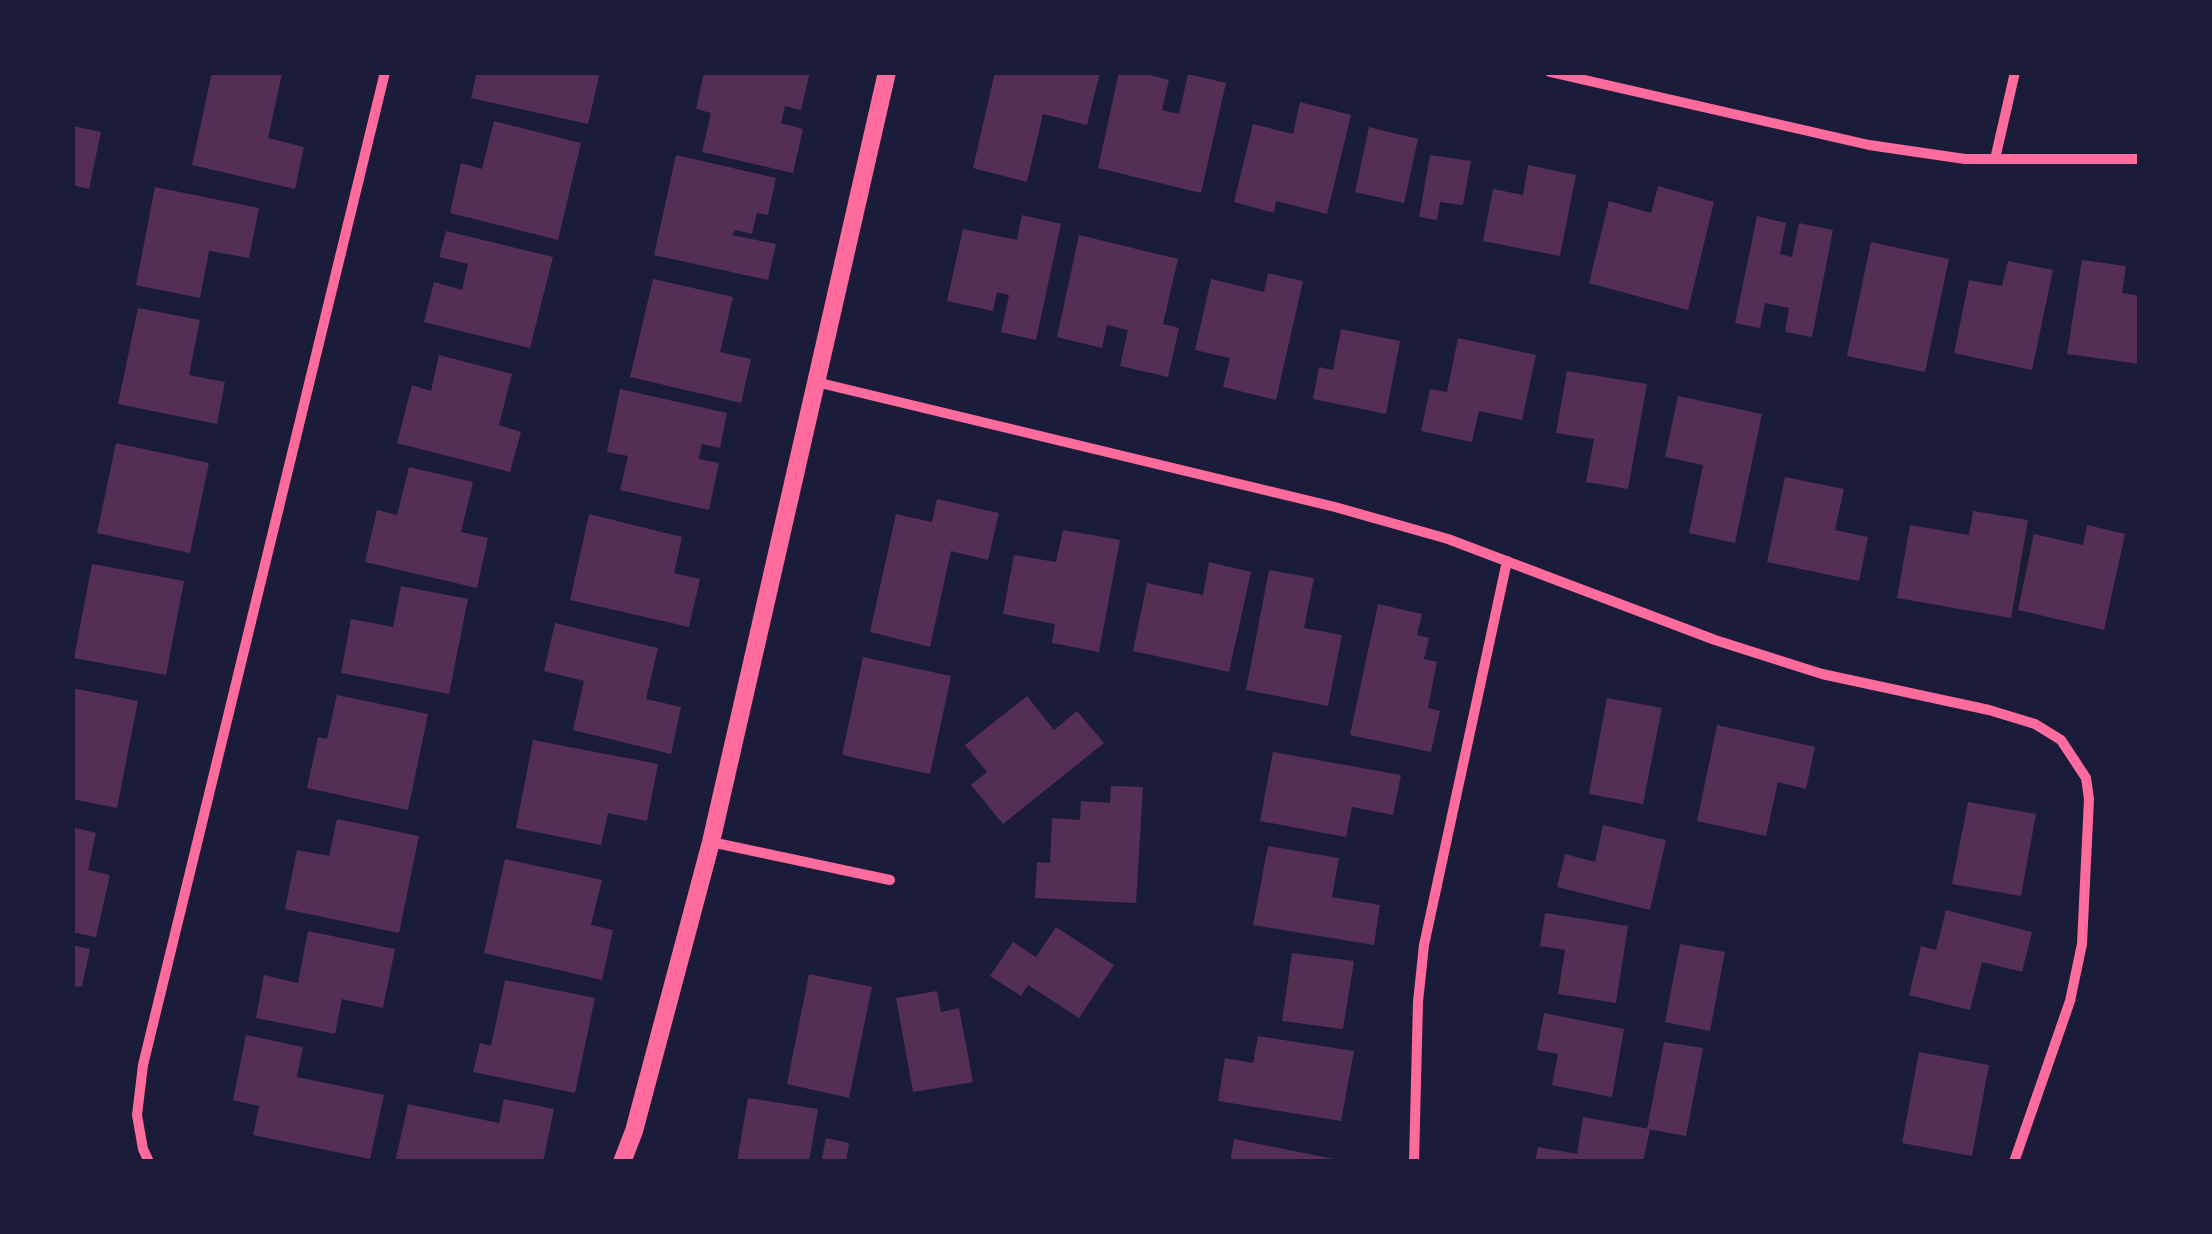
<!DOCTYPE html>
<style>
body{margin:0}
#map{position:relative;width:2212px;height:1234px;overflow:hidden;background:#1b1b3a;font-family:"Noto Sans",sans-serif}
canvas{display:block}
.frame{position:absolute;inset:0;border:75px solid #1b1b3a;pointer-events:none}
</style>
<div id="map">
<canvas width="2212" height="1234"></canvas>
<div class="frame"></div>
</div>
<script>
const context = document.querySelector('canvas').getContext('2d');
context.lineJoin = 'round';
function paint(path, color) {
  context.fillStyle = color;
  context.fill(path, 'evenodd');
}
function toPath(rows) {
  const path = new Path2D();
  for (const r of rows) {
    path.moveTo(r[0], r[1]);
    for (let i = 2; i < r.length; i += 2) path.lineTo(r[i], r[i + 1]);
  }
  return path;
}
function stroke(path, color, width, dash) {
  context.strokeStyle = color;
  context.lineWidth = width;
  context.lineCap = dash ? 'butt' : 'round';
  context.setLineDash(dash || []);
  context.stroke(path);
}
paint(toPath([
 [212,72,282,74,268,138,304,147,295,189,192,165],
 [477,72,600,72,588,124,471,98],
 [704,72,810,72,801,110,785,106,781,123,803,129,793,173,702,152,711,113,696,109],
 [995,72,1100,72,1087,125,1043,114,1027,182,973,168],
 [1119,72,1139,72,1169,80,1162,110,1179,114,1188,74,1226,83,1201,193,1098,168],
 [1300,102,1351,115,1327,214,1276,201,1274,213,1234,202,1253,124,1293,134],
 [494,121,581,143,558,240,450,213,461,163,482,169],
 [72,126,101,132,89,189,72,185],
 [1369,127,1418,139,1404,203,1355,192],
 [676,155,776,178,768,215,757,213,752,234,735,230,732,235,776,244,768,280,654,255],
 [1430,155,1471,161,1463,205,1440,202,1437,220,1419,217],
 [1528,165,1576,175,1560,256,1483,241,1493,189,1523,195],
 [1658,186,1714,202,1688,310,1589,283,1609,201,1651,213],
 [155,187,259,208,249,258,209,251,200,298,136,285],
 [1022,215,1061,224,1036,340,1001,332,1009,295,997,292,993,311,947,301,963,229,1017,240],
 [1757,216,1786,223,1780,254,1792,257,1799,223,1833,230,1812,337,1785,332,1789,308,1765,303,1760,328,1735,323],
 [446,231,553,257,530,348,424,322,434,282,462,290,468,264,439,257],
 [1079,235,1178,259,1163,324,1179,328,1168,377,1120,366,1128,330,1107,325,1102,348,1057,337],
 [1871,242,1949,259,1925,372,1847,356],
 [2082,260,2126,266,2122,293,2140,296,2140,364,2067,354],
 [2008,261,2053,270,2032,370,1954,353,1969,280,2002,286],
 [1268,273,1303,281,1276,400,1223,387,1230,358,1195,350,1211,279,1264,292],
 [653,279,733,297,720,352,751,359,741,403,630,377],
 [138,308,200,320,189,375,225,382,217,424,118,404],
 [1341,329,1400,341,1386,414,1313,399,1319,367,1333,370],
 [1458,338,1536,355,1522,420,1479,411,1472,442,1421,431,1430,389,1447,392],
 [439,355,512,374,499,425,521,432,510,472,397,443,412,385,431,391],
 [1567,371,1647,384,1628,489,1586,482,1594,439,1556,433],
 [620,389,727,413,720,448,702,444,699,459,719,463,709,510,620,490,628,456,607,452],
 [1678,396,1762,414,1735,543,1689,533,1703,465,1665,457],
 [116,443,209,463,190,553,97,533],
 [409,467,473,482,461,532,488,538,477,588,365,562,377,510,397,515],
 [1785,477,1844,489,1835,530,1868,537,1859,581,1767,562],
 [937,499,999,513,988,560,951,551,930,647,870,632,896,514,932,522],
 [1973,511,2028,520,2011,618,1897,598,1910,525,1969,535],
 [589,514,682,537,674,573,700,579,689,627,570,600],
 [2087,525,2125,534,2104,630,2018,610,2034,534,2083,545],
 [1063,530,1120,540,1099,652,1052,643,1055,624,1003,614,1014,555,1056,562],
 [1209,562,1251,572,1229,672,1133,651,1147,583,1203,595],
 [92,564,184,581,166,675,74,658],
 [1269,570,1314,578,1304,628,1342,635,1328,706,1246,690],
 [401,586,468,599,449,694,341,673,351,619,393,627],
 [1378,604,1422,614,1417,635,1429,638,1424,659,1437,662,1428,708,1440,711,1431,752,1350,735],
 [555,623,658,648,646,699,681,707,671,754,573,730,584,681,544,671],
 [863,657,951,676,930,774,842,755],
 [72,688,138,701,117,808,72,799],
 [337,695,428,714,408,810,307,788,318,737,327,739],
 [1027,696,1054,730,1077,711,1104,743,1003,824,971,785,987,772,965,745],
 [1607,698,1662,708,1643,804,1589,794],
 [1717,725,1815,747,1806,789,1778,782,1766,836,1697,821],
 [533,740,658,764,647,821,608,813,601,845,516,828],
 [1273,752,1401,775,1393,815,1352,807,1346,837,1260,821],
 [1111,786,1143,787,1136,903,1035,898,1037,862,1050,863,1052,818,1080,820,1081,801,1110,803],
 [1968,802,2036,814,2021,896,1952,884],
 [337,819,419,836,399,933,285,909,297,850,329,856],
 [1603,825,1666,840,1650,910,1557,887,1565,854,1595,862],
 [72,827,96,833,88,870,110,875,96,937,72,932],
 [1268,846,1339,858,1332,897,1380,905,1374,945,1253,925],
 [505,859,602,880,591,925,613,930,602,980,484,953],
 [1946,910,2032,932,2022,972,1982,962,1970,1010,1909,995,1921,946,1936,950],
 [1545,913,1628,926,1616,1003,1558,994,1565,950,1540,946],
 [1056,927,1114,965,1079,1018,1028,985,1021,996,990,976,1013,942,1036,957],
 [308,931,395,949,383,1008,342,999,335,1034,256,1018,264,975,298,983],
 [1680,944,1725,952,1710,1031,1665,1022],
 [72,945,90,949,82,986,72,987],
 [1292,953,1354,961,1343,1029,1282,1021],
 [809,974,872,987,849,1098,787,1084],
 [505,980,595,998,575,1093,473,1072,480,1043,491,1046],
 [937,991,941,1012,959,1008,973,1082,913,1092,896,998],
 [1544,1013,1624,1029,1612,1097,1552,1085,1558,1054,1537,1050],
 [246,1035,303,1047,297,1077,384,1095,370,1159,253,1135,259,1106,233,1100],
 [1258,1036,1354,1051,1341,1121,1218,1101,1225,1058,1253,1063],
 [1664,1042,1703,1048,1686,1136,1647,1129],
 [1919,1052,1989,1065,1972,1156,1902,1143],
 [748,1098,818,1109,809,1162,737,1162],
 [504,1099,554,1109,543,1162,395,1162,408,1104,499,1123],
 [1583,1117,1650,1129,1643,1162,1535,1162,1538,1147,1577,1154],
 [826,1138,849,1143,846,1162,821,1162],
 [1234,1139,1339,1160,1339,1162,1230,1162]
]), '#542f53');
stroke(toPath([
 [1550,72,1869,145,1965,159,2140,159],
 [1995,159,2015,72],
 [816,382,1335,507,1448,539,1715,640,1822,674,1989,710,2035,724,2061,740,2086,778,2089,799,2082,944,2070,1001,2014,1162],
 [711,842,890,880],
 [149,1162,143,1149,137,1115,143,1065,385,72],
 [1414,1162,1418,1002,1424,945,1507,561]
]), '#ff6b9d', 10);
stroke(toPath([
 [622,1162,634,1131,711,842,887,72]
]), '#ff6b9d', 18);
</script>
